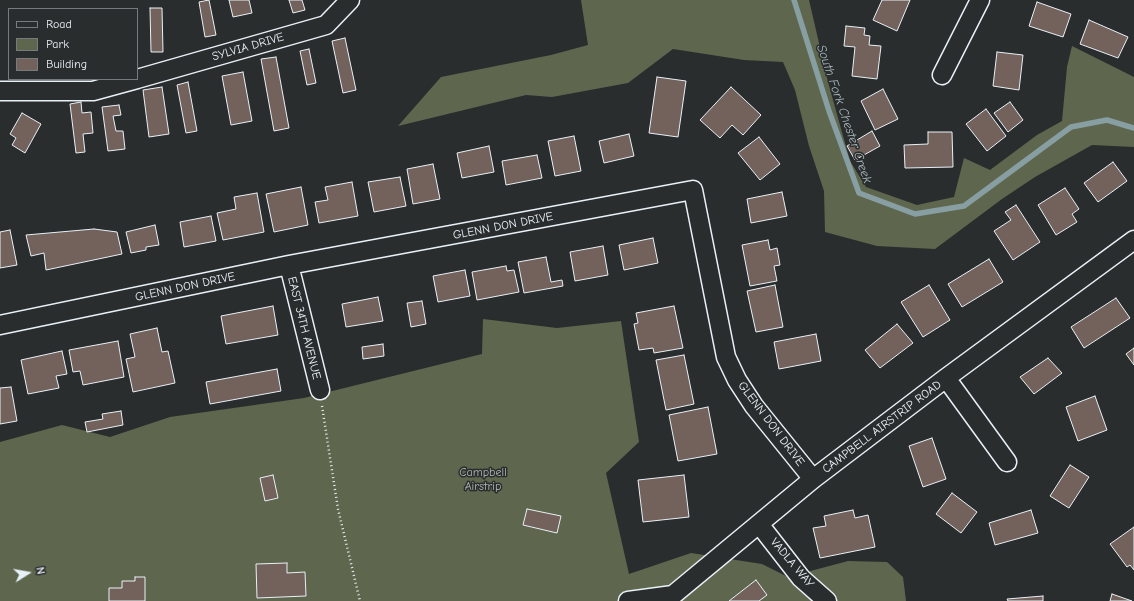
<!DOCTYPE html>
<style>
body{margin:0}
#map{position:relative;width:1134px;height:601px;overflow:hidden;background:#2a2d2e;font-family:"Comic Neue",sans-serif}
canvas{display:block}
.legend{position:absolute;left:8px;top:8px;width:130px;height:72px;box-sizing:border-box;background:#2a2d2e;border:1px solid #767b7f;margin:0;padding:5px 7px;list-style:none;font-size:12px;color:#e8f1f8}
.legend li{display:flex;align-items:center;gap:8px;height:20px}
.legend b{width:20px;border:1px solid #767b7f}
.north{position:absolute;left:8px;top:553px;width:40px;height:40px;-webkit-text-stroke:3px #2a2d2e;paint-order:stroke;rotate:79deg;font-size:11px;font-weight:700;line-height:16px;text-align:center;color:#e8f1f8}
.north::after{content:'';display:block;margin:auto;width:14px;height:18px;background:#e8f1f8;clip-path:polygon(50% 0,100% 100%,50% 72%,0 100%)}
</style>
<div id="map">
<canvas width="1134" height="601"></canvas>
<ul class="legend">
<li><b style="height:5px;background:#2a2d2e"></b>Road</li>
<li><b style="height:11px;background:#5e674e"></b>Park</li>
<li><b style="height:11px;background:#73625b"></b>Building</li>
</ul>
<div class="north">N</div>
</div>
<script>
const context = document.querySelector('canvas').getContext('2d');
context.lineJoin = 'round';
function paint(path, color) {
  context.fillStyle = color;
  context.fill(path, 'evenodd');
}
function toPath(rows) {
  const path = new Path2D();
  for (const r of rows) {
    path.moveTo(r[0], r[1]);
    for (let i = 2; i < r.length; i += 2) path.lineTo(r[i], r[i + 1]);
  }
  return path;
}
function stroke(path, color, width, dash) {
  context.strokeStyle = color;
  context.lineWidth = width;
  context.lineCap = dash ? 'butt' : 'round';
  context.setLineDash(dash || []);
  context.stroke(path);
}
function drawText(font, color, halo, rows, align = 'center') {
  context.font = font + ' "Comic Neue",sans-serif';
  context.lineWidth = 3;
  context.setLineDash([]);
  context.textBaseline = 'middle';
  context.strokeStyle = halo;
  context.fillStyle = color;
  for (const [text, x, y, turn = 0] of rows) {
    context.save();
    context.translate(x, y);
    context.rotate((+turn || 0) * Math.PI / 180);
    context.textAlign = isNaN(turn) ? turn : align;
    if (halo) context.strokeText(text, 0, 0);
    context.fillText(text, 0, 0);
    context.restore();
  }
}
paint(toPath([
 [581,0,809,0,828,82,850,161,866,187,917,205,954,197,964,158,990,170,1037,135,1062,121,1067,67,1072,46,1134,77,1134,147,1092,145,1035,177,1002,199,935,249,877,246,825,232,824,191,809,146,795,90,783,62,744,60,673,49,628,83,552,97,526,95,398,126,441,77,551,55,588,45],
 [483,319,557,328,621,321,639,442,606,473,629,574,691,553,762,564,788,577,848,561,887,562,903,577,906,601,0,601,0,442,62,425,110,437,170,417,304,398,482,354]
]), '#5e674e');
stroke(toPath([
 [794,0,829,111,859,193,915,214,964,206,1071,127,1107,120,1134,128]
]), '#879ea2', 5.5);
const building = toPath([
 [209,0,216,35,205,37,199,2,209,0],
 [229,0,249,0,252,13,233,17,229,0],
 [289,0,302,0,305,10,293,13,289,0],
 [882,0,910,0,897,31,873,20,882,0],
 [1037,2,1071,14,1063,37,1029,26,1037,2],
 [150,8,162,8,163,52,151,52,150,8],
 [1089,20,1128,37,1118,58,1080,44,1089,20],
 [846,26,865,28,864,35,870,36,869,45,881,46,877,79,852,76,855,47,844,46,846,26],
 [345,38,356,90,343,93,332,41,345,38],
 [309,49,316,83,307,85,300,51,309,49],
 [997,52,1023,55,1019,90,993,86,997,52],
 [276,57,289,128,274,131,261,59,276,57],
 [243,72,252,121,231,125,222,76,243,72],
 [657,77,686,81,678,137,649,133,657,77],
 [188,82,197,131,186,133,177,85,188,82],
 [162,87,169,134,149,137,143,90,162,87],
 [731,87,761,115,743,135,732,125,720,138,700,120,731,87],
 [883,89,898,119,875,130,861,101,883,89],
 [81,102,82,113,91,112,93,133,83,134,85,152,76,153,70,104,81,102],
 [1010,102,1023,120,1008,132,994,113,1010,102],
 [119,105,121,115,113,116,116,131,123,131,125,149,108,151,102,107,119,105],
 [986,109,1006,136,987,151,966,124,986,109],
 [22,113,41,124,25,153,12,145,16,138,10,134,22,113],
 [872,131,880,146,855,160,847,146,872,131],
 [928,132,952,132,953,167,905,168,904,145,928,144,928,132],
 [629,134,634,156,604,163,599,141,629,134],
 [574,136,581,171,555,176,548,141,574,136],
 [759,137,780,164,760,180,738,153,759,137],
 [489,146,494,172,462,178,457,153,489,146],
 [537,155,542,178,506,185,502,161,537,155],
 [1113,162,1127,181,1098,202,1084,183,1113,162],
 [433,164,440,199,413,204,407,169,433,164],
 [400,177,406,206,374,212,368,182,400,177],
 [352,182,358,216,319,223,315,202,328,200,325,187,352,182],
 [301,187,308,225,274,232,266,194,301,187],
 [1065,188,1079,209,1072,214,1077,222,1056,235,1038,205,1065,188],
 [782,192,787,216,751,223,747,199,782,192],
 [257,193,264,232,223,240,217,213,236,209,234,197,257,193],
 [1016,205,1040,242,1013,260,994,231,1011,220,1005,212,1016,205],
 [211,216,216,241,184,247,180,222,211,216],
 [155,225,159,245,146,247,146,250,131,253,126,232,155,225],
 [94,229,117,232,122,254,46,270,44,253,31,256,26,235,94,229],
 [10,230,17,265,0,268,0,232,10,230],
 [653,238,658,263,624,270,619,245,653,238],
 [768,240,770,250,777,248,780,265,774,266,777,281,750,286,742,245,768,240],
 [603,246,608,275,575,281,570,252,603,246],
 [546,257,551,282,562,280,563,286,524,293,518,262,546,257],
 [989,259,1003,282,962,307,948,284,989,259],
 [506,266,507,271,514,270,519,292,477,300,472,272,506,266],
 [465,270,470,296,438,302,433,276,465,270],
 [775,285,783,327,756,332,747,291,775,285],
 [929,285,950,320,923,337,901,302,929,285],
 [378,297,383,321,346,327,342,304,378,297],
 [1116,298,1130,318,1084,348,1071,327,1116,298],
 [422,301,426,324,411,327,407,303,422,301],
 [273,306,278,335,226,344,221,316,273,306],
 [674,306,683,348,654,353,653,348,639,350,634,324,638,323,636,313,674,306],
 [897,324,913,343,880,368,865,350,897,324],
 [157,328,162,352,168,351,175,383,133,392,126,359,135,357,130,334,157,328],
 [816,334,821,361,779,369,774,342,816,334],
 [118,341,124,377,83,385,80,371,73,372,69,350,118,341],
 [383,344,384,356,363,359,362,347,383,344],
 [1134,348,1134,365,1126,354,1134,348],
 [62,351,67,374,56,376,59,388,28,394,21,360,62,351],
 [684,355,694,404,666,410,656,360,684,355],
 [1048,358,1062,373,1034,394,1020,377,1048,358],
 [277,369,281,391,210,404,206,382,277,369],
 [11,387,17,421,0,424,0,388,11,387],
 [1095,396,1107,430,1078,441,1066,407,1095,396],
 [708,407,717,454,678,461,669,415,708,407],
 [121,411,123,425,87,432,85,422,103,419,102,414,121,411],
 [932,438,946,479,923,487,909,446,932,438],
 [1070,465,1089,477,1069,508,1050,496,1070,465],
 [273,475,278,498,265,501,260,478,273,475],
 [684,475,689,517,643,522,638,480,684,475],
 [952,493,977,512,961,533,936,514,952,493],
 [527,509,561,516,557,533,523,525,527,509],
 [853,510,855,518,868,515,875,547,820,558,813,528,826,526,824,516,853,510],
 [1031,510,1038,533,995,545,989,523,1031,510],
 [1134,527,1134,570,1130,565,1127,567,1110,544,1134,527],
 [287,563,287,573,305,572,306,596,257,598,256,564,287,563],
 [135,577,145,577,145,601,109,601,109,588,122,588,122,581,135,581,135,577],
 [756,580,767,595,759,601,729,601,756,580],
 [1112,594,1132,601,1110,601,1112,594],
 [1043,596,1043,601,1008,601,1007,599,1043,596]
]);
paint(building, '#73625b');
stroke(building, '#e8f1f8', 1);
const street = toPath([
 [942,75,980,0],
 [137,79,326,25,350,0],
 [0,91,93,91,137,79],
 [289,265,320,390],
 [0,325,289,265,693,190,726,357,737,380,754,406,813,479],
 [946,378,1007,462],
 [759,524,801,578,827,601],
 [628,601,673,595,813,479,946,378,1134,240]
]);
stroke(street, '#e8f1f8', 21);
stroke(toPath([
 [322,406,338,509,360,601]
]), '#e8f1f8', 2.5, [1, 3]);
stroke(street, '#2a2d2e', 18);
drawText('12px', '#e8f1f8', '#2a2d2e', [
 ["SYLVIA DRIVE",248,47,-16],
 ["GLENN DON DRIVE",503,226,-11],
 ["GLENN DON DRIVE",185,287,-12],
 ["EAST 34TH AVENUE",304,328,76],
 ["GLENN DON DRIVE",771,424,53],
 ["CAMPBELL AIRSTRIP ROAD",882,427,-37],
 ["VADLA WAY",792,563,50]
]);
drawText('12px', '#b1bab4', '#2a2d2e', [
 ["Campbell",483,473],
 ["Airstrip",483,487]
]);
drawText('italic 13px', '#a8b9be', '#2a2d2e', [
 ["South Fork Chester Creek",844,114,71]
]);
</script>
